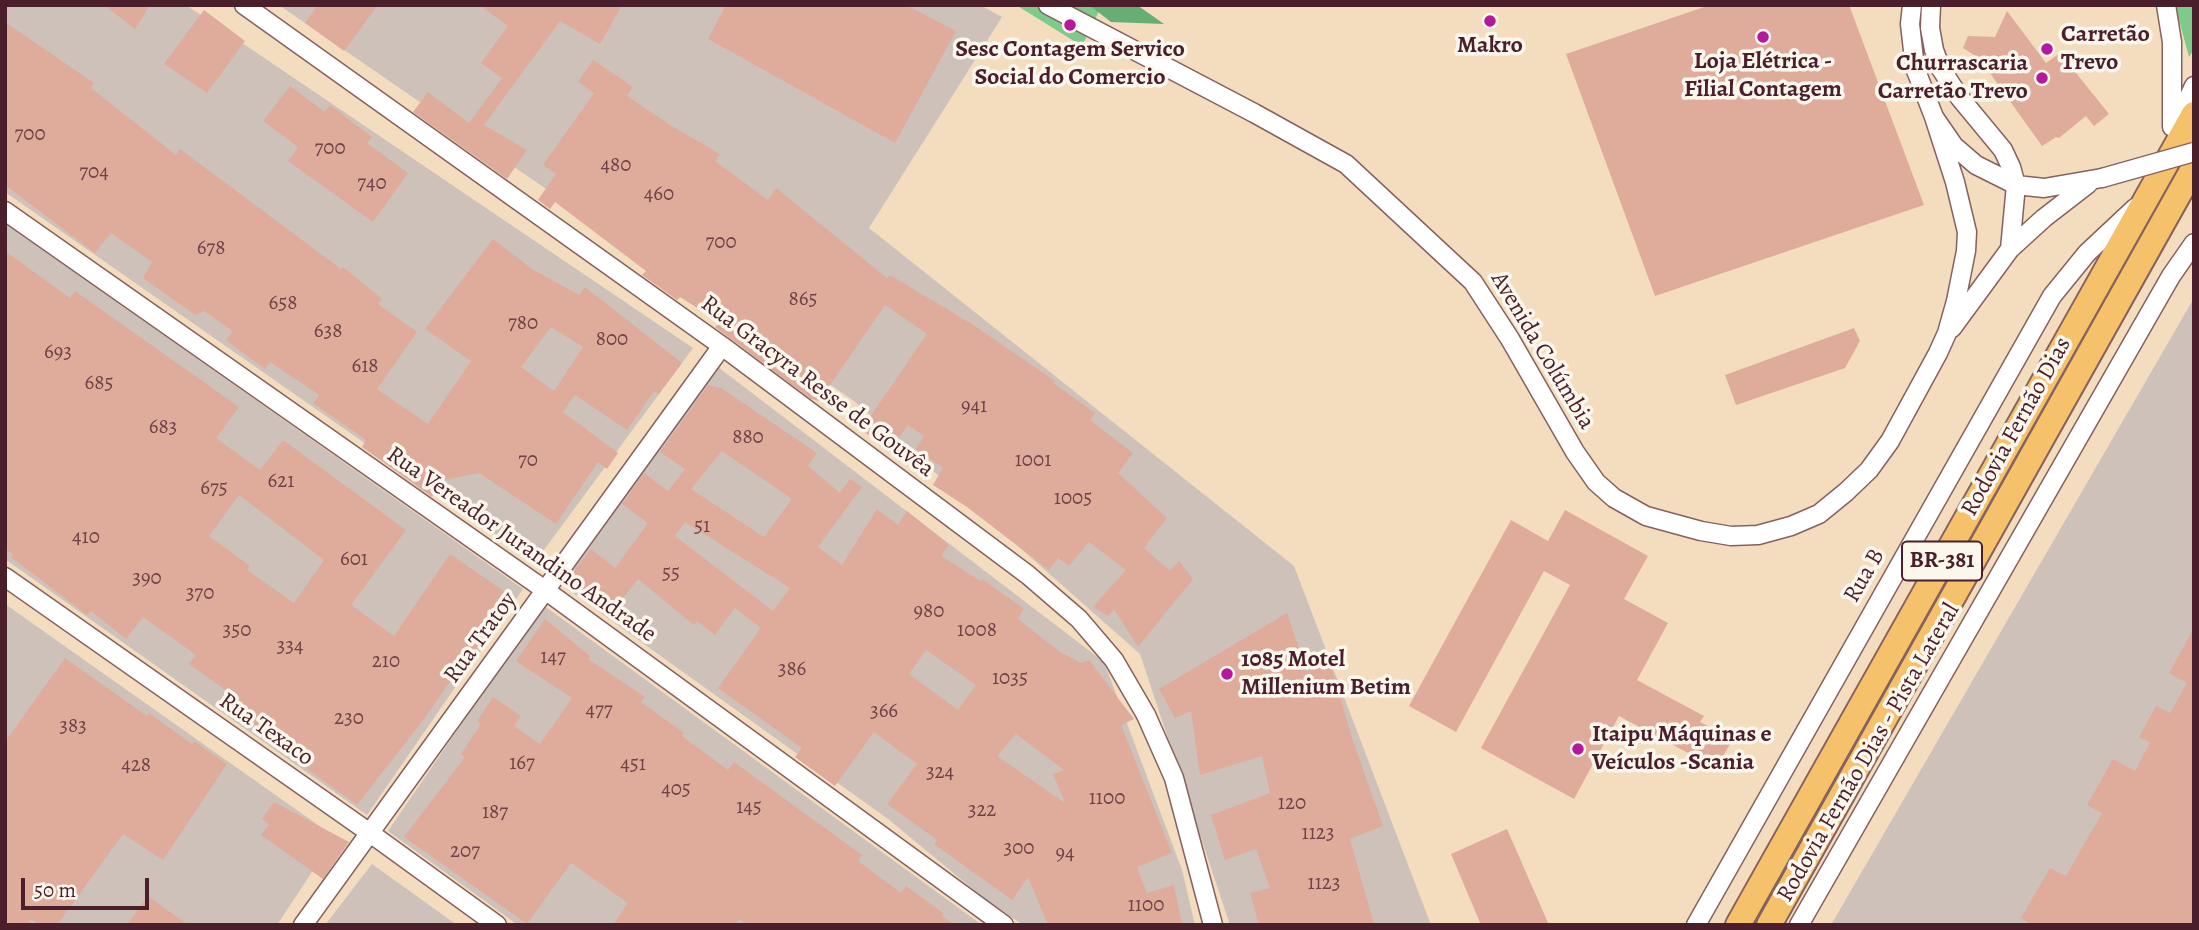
<!DOCTYPE html>
<meta charset="utf-8">
<style>
body{margin:0}
#map{position:relative;width:2199px;height:930px;overflow:hidden;background:#f4dcbe;font-family:Alegreya,serif}
canvas{display:block}
.frame{position:absolute;inset:0;border:7px solid #4a1f2b;pointer-events:none}
.scale{position:absolute;left:21px;top:878px;width:128px;height:32px;box-sizing:border-box;border:4px solid #4a1f2b;border-top:0;padding-left:9px;font-size:21px;line-height:24px;white-space:nowrap;color:#4a1f2b;-webkit-text-stroke:5px #fbf7ec;paint-order:stroke}
</style>
<div id="map">
<canvas width="2199" height="930"></canvas>
<div class="frame"></div>
<div class="scale">50 m</div>
</div>
<script>
const context = document.querySelector('canvas').getContext('2d');
context.lineJoin = 'round';
function paint(path, color) {
  context.fillStyle = color;
  context.fill(path, 'evenodd');
}
function toPath(rows) {
  const path = new Path2D();
  for (const r of rows) {
    path.moveTo(r[0], r[1]);
    for (let i = 2; i < r.length; i += 2) path.lineTo(r[i], r[i + 1]);
  }
  return path;
}
function stroke(path, color, width, dash) {
  context.strokeStyle = color;
  context.lineWidth = width;
  context.lineCap = dash ? 'butt' : 'round';
  context.setLineDash(dash || []);
  context.stroke(path);
}
function drawText(font, color, halo, rows, align = 'center') {
  context.font = font + ' Alegreya,serif';
  context.lineWidth = 7;
  context.setLineDash([]);
  context.textBaseline = 'middle';
  context.strokeStyle = halo;
  context.fillStyle = color;
  for (const [text, x, y, turn = 0] of rows) {
    context.save();
    context.translate(x, y);
    context.rotate((+turn || 0) * Math.PI / 180);
    context.textAlign = isNaN(turn) ? turn : align;
    if (halo) context.strokeText(text, 0, 0);
    context.fillText(text, 0, 0);
    context.restore();
  }
}
paint(toPath([
 [5,5,186,5,693,348,535,562,5,192],
 [279,5,980,5,1002,17,869,228,1294,566,1431,925,1230,925,1140,654,854,401],
 [5,223,523,589,367,815,5,559],
 [2194,298,2194,925,1831,925],
 [718,367,1104,662,1182,870,1195,925,1023,925,980,895,888,819,559,583],
 [5,604,335,837,277,925,30,925,5,908],
 [543,605,982,925,518,925,388,831],
 [372,864,457,925,325,925]
]), '#cec1ba');
paint(toPath([
 [1016,5,1102,5,1082,46],
 [2175,5,2194,5,2194,49,2189,57]
]), '#7dca8a');
paint(toPath([
 [1089,5,1137,5,1164,24,1111,22]
]), '#66ae76');
paint(toPath([
 [104,5,150,5,135,29],
 [318,5,378,5,344,51,305,23],
 [479,5,622,5,600,44,560,21,484,125,527,150,507,179,413,112,428,92,469,123,502,78,481,63,508,26],
 [726,5,906,5,956,31,895,143,708,39],
 [1710,5,1849,5,1924,205,1655,296,1566,54],
 [204,10,245,41,207,93,164,64],
 [2007,11,2046,63,2060,53,2109,114,2094,126,2086,116,2059,138,2056,137,2042,146,1987,69,1991,66,1963,48,1968,36,1995,37],
 [5,22,94,83,91,88,176,155,180,149,341,269,343,267,382,299,378,304,417,332,377,389,428,424,471,361,425,329,493,239,532,269,579,295,585,287,682,363,659,394,654,391,627,430,575,395,563,412,618,453,607,469,598,462,556,524,479,473,444,480,432,497,362,447,366,440,313,403,319,395,270,362,265,369,226,340,233,331,204,311,195,315,143,278,152,262,111,233,95,253,5,185],
 [551,327,583,347,554,391,521,367],
 [593,60,633,87,627,96,670,125,720,154,715,161,768,200,776,188,887,278,890,275,972,324,1055,381,1053,383,1095,413,1090,420,1133,453,1118,473,1167,518,1144,548,1170,571,1179,561,1193,579,1138,647,1114,609,1108,616,1093,607,1126,570,1089,542,1069,566,1058,558,1049,570,967,507,933,485,943,468,916,449,924,436,908,425,899,437,890,431,881,443,861,430,927,334,885,305,819,401,811,399,715,327,721,323,680,297,677,300,642,275,646,271,555,202,550,209,538,200,556,174,543,165,594,93,578,82],
 [290,86,325,112,330,105,372,137,367,143,408,173,373,222,288,161,298,147,263,121],
 [5,251,70,298,75,291,239,407,216,438,260,470,283,440,406,530,351,605,394,636,450,554,514,598,463,671,459,668,424,719,357,805,262,736,265,731,225,703,231,694,189,664,196,655,143,617,126,639,91,611,87,615,11,557,13,554,5,549],
 [239,495,324,560,294,603,247,570,250,566,209,536],
 [1854,328,1860,341,1845,368,1736,405,1725,375],
 [708,385,721,388,817,453,808,466,840,493,850,479,862,487,818,547,842,565,877,509,898,525,907,511,949,545,941,556,981,581,982,579,1024,609,1018,619,1060,652,1081,663,1089,660,1134,719,1121,725,1172,853,1137,867,1147,893,1174,885,1182,925,1048,925,1028,877,1012,900,934,844,937,840,887,804,917,764,874,732,835,786,795,757,802,748,718,688,761,628,735,608,715,635,697,621,694,625,638,579,608,618,568,586,574,579,570,576,591,549,615,568,648,523,622,504,644,473,668,491,685,469,660,452],
 [722,451,792,499,764,537,691,489],
 [685,522,790,588,773,611,675,536],
 [926,650,976,685,958,710,909,674],
 [1016,734,1064,770,1053,774,1065,803,997,756],
 [1565,510,1648,556,1624,599,1668,623,1637,680,1704,716,1700,722,1733,739,1716,768,1619,716,1574,799,1481,748,1570,585,1544,571,1456,732,1409,706,1511,520,1548,541],
 [1287,613,1307,672,1330,662,1352,738,1383,826,1350,839,1374,925,1259,925,1250,893,1270,888,1256,849,1225,860,1211,815,1270,793,1262,756,1200,775,1191,711,1175,718,1159,689],
 [545,619,590,656,588,659,645,697,641,702,684,733,682,736,728,770,734,762,862,855,858,861,901,893,906,886,943,913,942,916,955,925,747,925,739,919,735,925,613,925,628,903,571,863,527,924,404,837,465,757,461,754,481,724,477,721,493,697,521,716,514,726,540,744,572,698,516,661],
 [2194,628,2194,925,2033,925,2021,918,2050,868,2066,876,2102,813,2087,805,2113,759,2135,771,2150,743,2139,737,2156,706,2170,713,2187,683,2169,673],
 [65,658,147,716,149,713,192,744,194,741,227,764,163,860,123,834,57,925,39,925,31,919,27,925,11,925,5,920,5,742],
 [274,802,349,842,323,879,261,835,269,824,262,819],
 [1507,829,1549,925,1481,925,1451,854],
 [148,896,188,925,127,925]
]), '#dfac9c');
const minor = toPath([
 [244,5,722,346,1028,575,1079,619,1114,660,1146,715,1174,778,1213,925],
 [1048,5,1254,113,1346,164,1473,282,1510,339,1575,452,1596,482,1614,498,1646,516,1701,531,1731,536,1758,535,1791,526,1819,514,1846,492,1869,470,1890,441,1938,353,1947,333,1956,301,1966,251,1967,232,1955,182,1934,117],
 [1912,5,1910,24,1915,68,1934,117,1954,146,1976,165,2016,185,2044,188,2102,178],
 [1931,5,1930,28,1934,50,1941,69,1960,98,2003,150,2011,167,2016,185,2010,249],
 [2166,5,2172,42,2172,127],
 [2174,128,2194,86],
 [5,211,545,590,1004,925],
 [1952,328,2010,249,2044,218,2088,184],
 [5,577,370,833,497,925],
 [303,925,722,346],
 [1696,925,2052,296,2087,253,2135,208],
 [1799,925,2171,276,2194,243]
]);
const highway = toPath([
 [1738,925,2194,114],
 [1769,925,2194,167]
]);
stroke(minor, '#86615e', 21);
stroke(highway, '#86615e', 28);
stroke(minor, '#fff', 18);
stroke(highway, '#f6c16b', 24);
const minorBridge = toPath([
 [2102,178,2194,152]
]);
stroke(minorBridge, '#86615e', 21, []);
stroke(minorBridge, '#fff', 18);
for (const [x, y, r, color] of [
 [1490,21,7,"#b5179e"],
 [1070,25,7,"#b5179e"],
 [1763,37,7,"#b5179e"],
 [2047,49,7,"#b5179e"],
 [2042,78,7,"#b5179e"],
 [1227,674,7,"#b5179e"],
 [1578,749,7,"#b5179e"]
]) {
  const dot = new Path2D();
  dot.arc(x, y, r, 0, 2 * Math.PI);
  context.fillStyle = color;
  context.fill(dot);
  stroke(dot, '#fbf7ec', 2.5);
}
drawText('21px', '#6f4247', null, [
 ["700",30,135],
 ["700",330,149],
 ["480",616,166],
 ["704",94,173],
 ["740",372,184],
 ["460",659,195],
 ["700",721,243],
 ["678",211,249],
 ["865",803,300],
 ["658",283,304],
 ["780",523,324],
 ["638",328,332],
 ["800",612,340],
 ["693",58,353],
 ["618",365,367],
 ["685",99,384],
 ["941",974,407],
 ["683",163,428],
 ["880",748,438],
 ["70",528,461],
 ["1001",1033,461],
 ["621",281,482],
 ["675",214,489],
 ["1005",1073,499],
 ["51",702,527],
 ["410",86,538],
 ["601",354,560],
 ["55",671,574],
 ["390",147,579],
 ["370",200,594],
 ["980",929,612],
 ["350",237,631],
 ["1008",977,631],
 ["334",290,647],
 ["147",553,658],
 ["210",386,662],
 ["386",792,670],
 ["1035",1010,679],
 ["477",599,711],
 ["366",884,712],
 ["230",349,719],
 ["383",73,727],
 ["167",522,764],
 ["451",633,765],
 ["428",136,766],
 ["324",940,773],
 ["405",676,790],
 ["1100",1107,799],
 ["120",1292,804],
 ["145",749,808],
 ["322",982,811],
 ["187",495,813],
 ["1123",1318,834],
 ["300",1019,849],
 ["207",465,852],
 ["94",1065,854],
 ["1123",1324,884],
 ["1100",1146,906]
]);
for (const [x, y, w] of [
 [1942,561,80]
]) {
  const box = new Path2D();
  box.roundRect(x - w / 2, y - 19.5, w, 39, 5);
  context.fillStyle = '#fbf7ec';
  context.fill(box);
  stroke(box, '#4a1f2b', 2);
}
drawText('bold 23px', '#4a1f2b', null, [
 ["BR-381",1942,561]
]);
drawText('bold 24px', '#4a1f2b', '#fbf7ec', [
 ["Carretão",2061,35],
 ["Trevo",2061,63],
 ["Makro",1490,46,"center"],
 ["Sesc Contagem Servico",1070,50,"center"],
 ["Social do Comercio",1070,78,"center"],
 ["Loja Elétrica -",1763,62,"center"],
 ["Filial Contagem",1763,90,"center"],
 ["Churrascaria",2028,64,"right"],
 ["Carretão Trevo",2028,92,"right"],
 ["1085 Motel",1241,660],
 ["Millenium Betim",1241,688],
 ["Itaipu Máquinas e",1592,735],
 ["Veículos -Scania",1592,763]
], 'left');
drawText('24px', '#4a1f2b', '#fbf7ec', [
 ["Avenida Colúmbia",1542,351,59],
 ["Rua Gracyra Resse de Gouvêa",817,387,37],
 ["Rodovia Fernão Dias",2017,427,-61],
 ["Rua Vereador Jurandino Andrade",521,545,35],
 ["Rua B",1865,576,-60],
 ["Rua Tratoy",481,638,-54],
 ["Rua Texaco",266,730,35],
 ["Rodovia Fernão Dias - Pista Lateral",1869,753,-60]
]);
</script>
